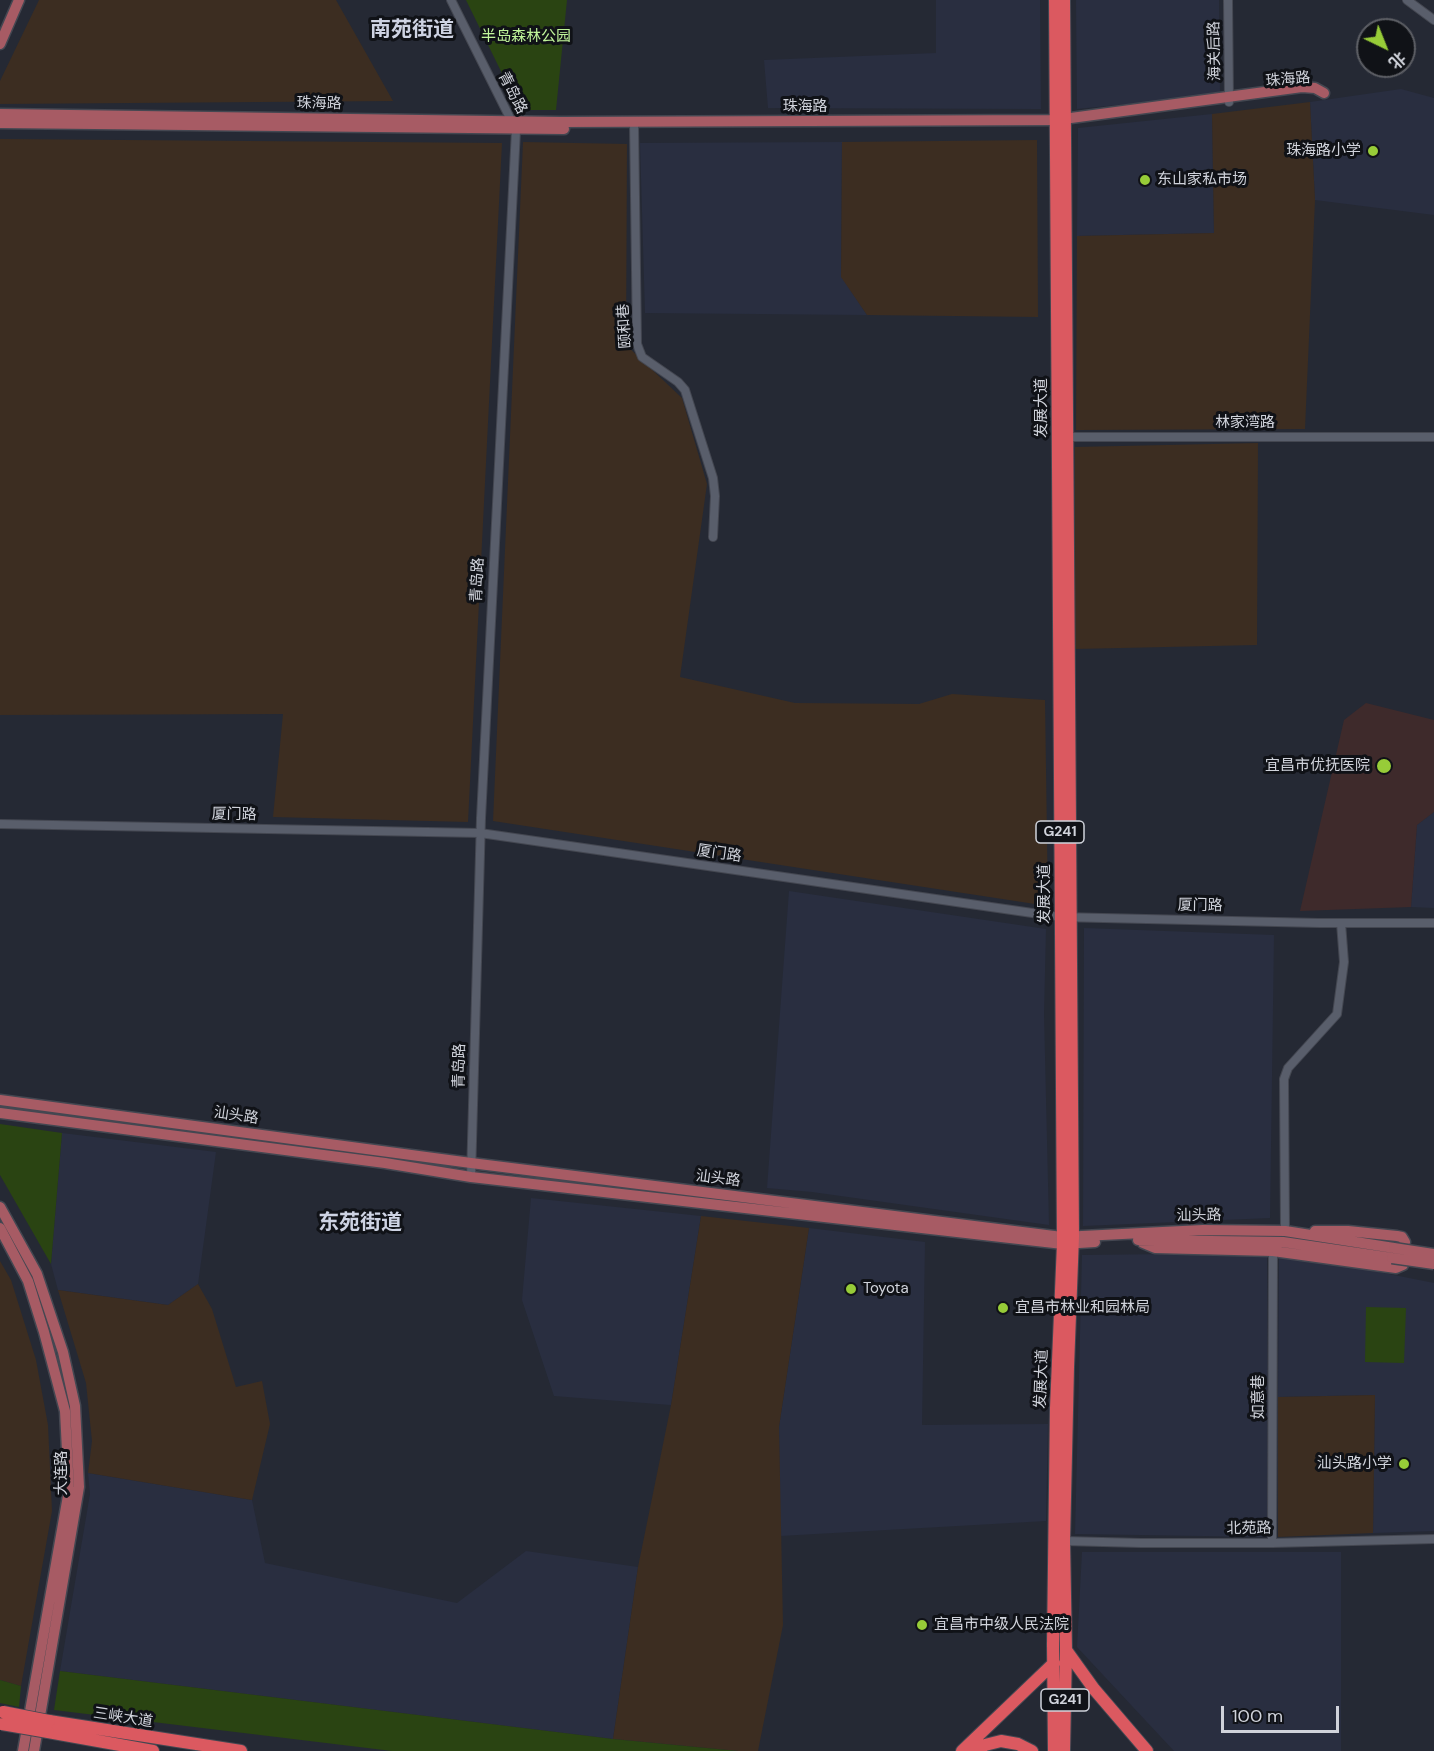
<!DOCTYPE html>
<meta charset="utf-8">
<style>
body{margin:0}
#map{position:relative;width:1434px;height:1751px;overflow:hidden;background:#252934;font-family:"DM Sans","Noto Sans SC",sans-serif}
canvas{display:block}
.north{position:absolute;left:1356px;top:18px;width:60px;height:60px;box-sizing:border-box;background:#101217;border:2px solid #5d5f65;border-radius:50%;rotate:137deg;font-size:16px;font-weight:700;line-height:24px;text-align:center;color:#d0d3db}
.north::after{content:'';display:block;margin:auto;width:21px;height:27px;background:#97cc38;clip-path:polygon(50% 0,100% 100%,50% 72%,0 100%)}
.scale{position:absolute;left:1221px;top:1706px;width:118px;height:27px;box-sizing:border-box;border:3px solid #d0d3db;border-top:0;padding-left:8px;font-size:18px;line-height:21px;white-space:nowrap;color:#d0d3db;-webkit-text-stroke:4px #101217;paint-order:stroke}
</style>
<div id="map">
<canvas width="1434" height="1751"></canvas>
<div class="north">北</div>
<div class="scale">100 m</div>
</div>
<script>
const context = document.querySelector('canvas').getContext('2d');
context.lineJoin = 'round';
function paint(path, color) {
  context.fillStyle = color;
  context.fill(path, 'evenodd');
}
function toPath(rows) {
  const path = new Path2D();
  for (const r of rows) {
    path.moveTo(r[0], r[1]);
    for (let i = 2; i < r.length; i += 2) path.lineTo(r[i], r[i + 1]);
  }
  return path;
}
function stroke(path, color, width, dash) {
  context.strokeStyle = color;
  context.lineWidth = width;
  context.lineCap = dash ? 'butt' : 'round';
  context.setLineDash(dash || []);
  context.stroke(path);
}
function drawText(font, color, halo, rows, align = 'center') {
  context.font = font + ' "DM Sans","Noto Sans SC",sans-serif';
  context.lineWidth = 6;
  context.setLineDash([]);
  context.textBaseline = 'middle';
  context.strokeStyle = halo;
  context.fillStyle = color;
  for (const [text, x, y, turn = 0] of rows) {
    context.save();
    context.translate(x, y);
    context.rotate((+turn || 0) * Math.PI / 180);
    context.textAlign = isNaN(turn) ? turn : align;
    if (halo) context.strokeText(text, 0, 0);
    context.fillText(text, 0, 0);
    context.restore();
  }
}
paint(toPath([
 [936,0,1040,0,1041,109,768,108,764,60,936,53],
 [1076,0,1219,0,1220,95,1077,109],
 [1401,89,1434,98,1434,215,1315,200,1310,102],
 [1212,114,1214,233,1077,236,1078,128],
 [842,142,841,276,867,315,645,313,640,143],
 [1434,812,1434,908,1411,907,1417,825],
 [789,891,1046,929,1044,1014,1049,1225,812,1192,767,1188],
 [1084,928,1274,935,1270,1218,1083,1226],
 [62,1133,216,1152,198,1284,168,1305,58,1290,51,1264],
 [531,1198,701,1216,671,1405,554,1396,522,1300],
 [809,1228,925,1242,922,1425,1048,1424,1046,1521,780,1536,779,1427],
 [1267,1253,1268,1537,1075,1534,1082,1255],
 [1279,1258,1349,1266,1434,1283,1434,1531,1373,1533,1375,1395,1278,1397],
 [88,1473,252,1500,265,1563,457,1603,526,1551,638,1567,613,1739,60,1671,90,1494],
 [1082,1552,1341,1552,1341,1751,1174,1751,1077,1647]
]), '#292e40');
paint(toPath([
 [39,0,336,0,393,101,0,104,0,81],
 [1310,102,1315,200,1305,429,1076,430,1077,236,1214,233,1212,114],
 [0,139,502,143,468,822,273,817,283,714,0,715],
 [1037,140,1038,317,867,315,841,277,842,142],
 [523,142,627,144,626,345,682,398,707,484,680,677,795,703,919,704,952,694,1045,700,1048,906,493,821],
 [1258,443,1257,645,1075,649,1075,447],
 [701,1216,809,1228,779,1427,783,1625,758,1751,738,1751,613,1739,638,1567,671,1405],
 [0,1261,11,1280,36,1360,48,1425,52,1511,21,1686,0,1680],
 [198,1284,212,1309,236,1387,262,1381,270,1424,252,1500,88,1473,92,1441,86,1383,58,1290,168,1305],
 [1375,1395,1373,1533,1278,1537,1278,1397]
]), '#3c2d21');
paint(toPath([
 [1366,703,1434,720,1434,812,1417,825,1411,907,1300,911,1344,720]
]), '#3e2a2b');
paint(toPath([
 [466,0,567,0,556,110,520,110],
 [0,1124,62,1133,51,1264,0,1175],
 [1366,1307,1406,1308,1404,1363,1365,1362],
 [60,1671,613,1739,738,1751,392,1751,54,1710],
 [0,1680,21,1686,19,1707,0,1703]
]), '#2a4412');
const minor = toPath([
 [451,0,516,130,481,818,471,1177],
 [1228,0,1229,102],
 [1407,0,1434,20],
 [634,122,637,344,642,357,678,382,685,390,713,478,715,496,713,537],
 [1062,437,1434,437],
 [0,824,480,833,1060,917,1319,923,1434,923],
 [1285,1231,1284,1079,1288,1068,1337,1014,1344,962,1341,923],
 [1064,1541,1141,1543,1272,1543,1434,1539],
 [1272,1543,1273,1251]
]);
const major = toPath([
 [0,44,19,0],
 [0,114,561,122,1056,120,1302,87,1315,88,1324,93],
 [0,123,564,129],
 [0,1100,471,1163,1062,1237,1203,1230,1285,1231,1394,1248],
 [0,1113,385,1163,471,1177,1063,1244,1095,1242],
 [0,1207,37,1274,63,1352,75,1406,79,1487,34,1751],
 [0,1228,28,1281,44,1332,65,1411,69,1490,23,1751],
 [1315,1231,1348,1231,1397,1236,1402,1237,1405,1242],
 [1138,1240,1283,1242,1392,1258],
 [1143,1243,1155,1248,1273,1251,1396,1268,1403,1265]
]);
const highway = toPath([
 [1064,0,1073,1236,1068,1367,1064,1541,1066,1650,1064,1751],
 [1066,1650,1094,1689,1147,1751],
 [49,1721,241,1751],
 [48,1732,153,1751],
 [962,1751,1054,1663],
 [976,1751,985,1745,1001,1741,1018,1744,1032,1751],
 [1054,1751,1053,1644,1056,1408,1063,1244,1055,0]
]);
stroke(minor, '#444751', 10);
stroke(major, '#444751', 13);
stroke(highway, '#444751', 14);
stroke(minor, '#595e6b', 8);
stroke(major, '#a75b64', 10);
stroke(highway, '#db5960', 12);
const majorBridge = toPath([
 [1394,1248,1434,1254],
 [1392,1258,1434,1264]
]);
const highwayBridge = toPath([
 [3,1712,49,1721],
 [2,1724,48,1732]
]);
stroke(majorBridge, '#444751', 13, []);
stroke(highwayBridge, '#444751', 14, []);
stroke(majorBridge, '#a75b64', 10);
stroke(highwayBridge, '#db5960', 12);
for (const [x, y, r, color] of [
 [1373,151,6,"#97cc38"],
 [1145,180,6,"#97cc38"],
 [1384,766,8,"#97cc38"],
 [851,1289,6,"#97cc38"],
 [1003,1308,6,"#97cc38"],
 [1404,1464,6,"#97cc38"],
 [922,1625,6,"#97cc38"]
]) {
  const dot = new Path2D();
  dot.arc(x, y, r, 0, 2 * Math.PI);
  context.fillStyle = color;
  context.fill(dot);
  stroke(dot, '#101217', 2);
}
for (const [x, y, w] of [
 [1060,832,48],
 [1065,1700,48]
]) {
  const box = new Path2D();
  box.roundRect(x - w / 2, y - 11, w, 22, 4.5);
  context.fillStyle = '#101217';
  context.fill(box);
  stroke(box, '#d0d3db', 1.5);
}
drawText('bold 14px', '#d0d3db', null, [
 ["G241",1060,832],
 ["G241",1065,1700]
]);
drawText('15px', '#c0f49a', '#101217', [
 ["半岛森林公园",526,37]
]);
drawText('15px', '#d0d3db', '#101217', [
 ["海关后路",1215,51,-91],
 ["珠海路",1288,80,-5],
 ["青岛路",512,93,63],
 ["珠海路",319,104,1],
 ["珠海路",805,107],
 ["颐和巷",625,326,-94],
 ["发展大道",1042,408,-90],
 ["林家湾路",1245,423],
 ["青岛路",478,580,-87],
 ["厦门路",234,815,1],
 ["厦门路",719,854,8],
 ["发展大道",1045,894,-90],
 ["厦门路",1200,906,1],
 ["青岛路",460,1066,-89],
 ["汕头路",236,1116,8],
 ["汕头路",718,1179,7],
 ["汕头路",1199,1216,-1],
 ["发展大道",1042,1379,-88],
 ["如意巷",1259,1397,-90],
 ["大连路",62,1473,-90],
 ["北苑路",1249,1529,-1],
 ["三峡大道",123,1718,9]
]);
drawText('15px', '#d0d3db', '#101217', [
 ["珠海路小学",1361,151,"right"],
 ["东山家私市场",1157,180],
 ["宜昌市优抚医院",1370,766,"right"],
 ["Toyota",863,1289],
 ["宜昌市林业和园林局",1015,1308],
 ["汕头路小学",1392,1464,"right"],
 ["宜昌市中级人民法院",934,1625]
], 'left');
drawText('bold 21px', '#ced3e3', '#101217', [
 ["南苑街道",412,30],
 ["东苑街道",360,1223]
]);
</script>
